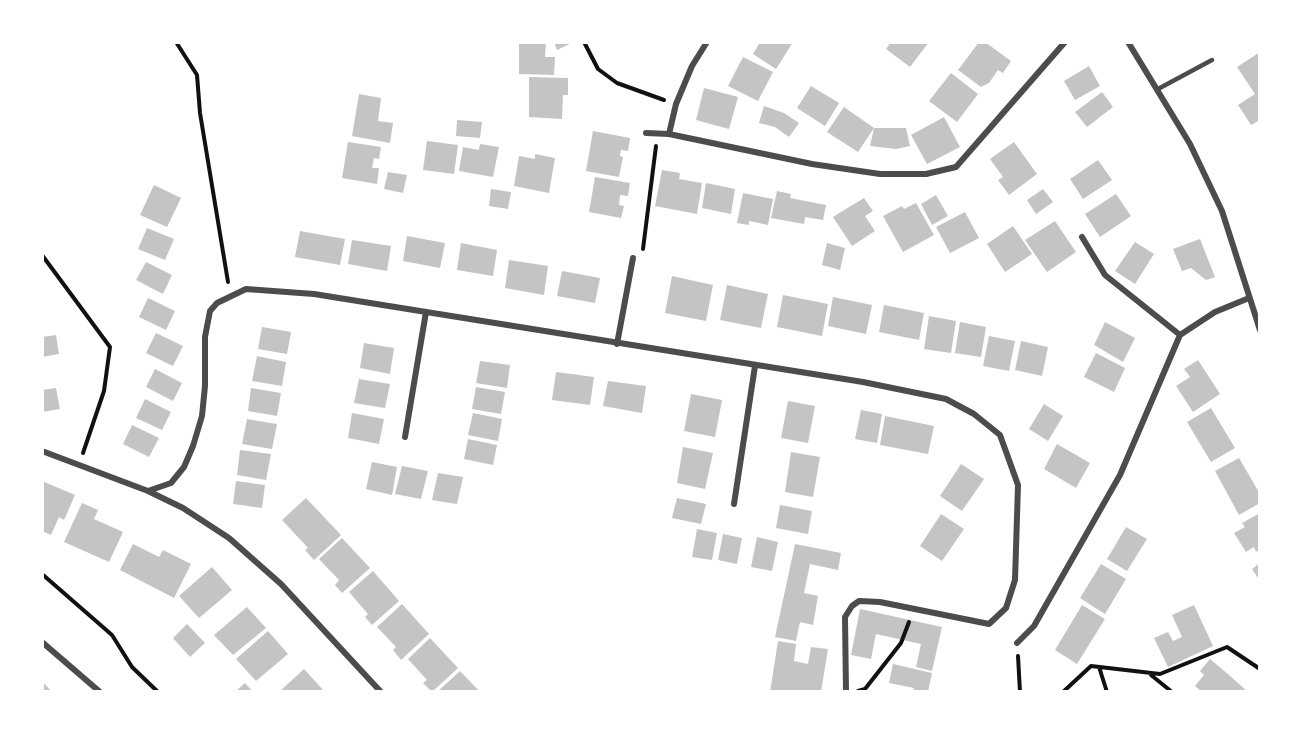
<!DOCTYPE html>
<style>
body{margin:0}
#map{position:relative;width:1302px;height:734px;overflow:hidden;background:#fff;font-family:Rubik,sans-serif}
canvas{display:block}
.frame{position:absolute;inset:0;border:44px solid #fff;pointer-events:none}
</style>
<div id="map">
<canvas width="1302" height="734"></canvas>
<div class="frame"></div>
</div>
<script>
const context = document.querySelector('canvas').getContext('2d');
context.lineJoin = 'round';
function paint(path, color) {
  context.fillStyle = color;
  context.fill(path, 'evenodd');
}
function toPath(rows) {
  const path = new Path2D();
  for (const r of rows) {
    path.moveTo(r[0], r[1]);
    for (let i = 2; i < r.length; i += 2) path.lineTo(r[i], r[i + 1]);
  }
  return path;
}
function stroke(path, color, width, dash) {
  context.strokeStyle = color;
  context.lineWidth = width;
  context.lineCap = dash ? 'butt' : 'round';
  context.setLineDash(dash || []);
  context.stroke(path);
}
paint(toPath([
 [519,42,546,42,545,57,555,57,554,75,519,74],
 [554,42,574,42,557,50],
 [760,42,793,42,776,69,753,54],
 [891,42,929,42,910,67,886,49],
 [979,42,985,42,1011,61,1003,73,998,70,989,83,981,87,958,70],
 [1260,52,1260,120,1251,125,1238,105,1255,94,1237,67],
 [743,57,773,72,758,101,728,86],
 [1089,66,1100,86,1075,100,1064,81],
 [951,73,978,94,957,122,929,101],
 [529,77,568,78,568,95,563,95,562,119,529,117],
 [811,86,839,103,825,126,797,108],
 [704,88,738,97,729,129,696,120],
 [1102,92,1113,107,1087,127,1075,112],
 [359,94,381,98,378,121,393,123,390,143,352,136],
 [764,106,784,113,799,123,789,137,775,127,759,123],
 [844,107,874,128,858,152,827,132],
 [944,117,960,147,927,164,911,135],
 [457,120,482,122,480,138,456,136],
 [874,128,906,128,910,146,896,149,870,146],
 [593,131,630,138,628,151,621,150,620,156,623,157,619,177,586,171],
 [427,141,458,145,454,174,423,170],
 [348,142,381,147,379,159,374,158,372,168,379,168,377,184,342,178],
 [1014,142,1037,174,1009,195,998,180,1003,177,990,159],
 [480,144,499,147,493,177,459,171,463,147,479,150],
 [535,154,555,158,549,193,514,186,519,156,535,159],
 [1098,160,1112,180,1083,199,1070,179],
 [662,170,680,173,679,179,702,183,697,214,655,206],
 [388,172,407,175,403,193,384,189],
 [595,177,630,183,628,196,620,195,619,205,624,206,621,218,589,212],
 [706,183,735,189,731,214,702,208],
 [154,185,181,198,167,227,140,215],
 [491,189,511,192,508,209,489,206],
 [1043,189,1053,202,1036,214,1027,200],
 [777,191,791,194,790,198,826,205,823,220,805,217,804,224,771,218],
 [743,193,773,199,768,225,749,221,749,225,737,223],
 [1116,194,1131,216,1100,237,1085,214],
 [936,195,948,216,932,225,921,204],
 [864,198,873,211,865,216,875,231,852,246,833,217],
 [916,203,934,235,903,252,883,216,902,206,904,209],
 [965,212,979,238,950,253,936,227],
 [1055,221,1076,252,1047,272,1025,240],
 [1013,226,1032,254,1005,272,987,244],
 [147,228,174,239,165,260,138,249],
 [300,231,345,239,340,265,295,257],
 [407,236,445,243,440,268,403,261],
 [1200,239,1215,277,1206,280,1191,268,1182,271,1173,249],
 [352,240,391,246,387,271,348,264],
 [1135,242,1154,254,1135,284,1115,271],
 [461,243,497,250,493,276,457,270],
 [827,243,845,248,840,270,822,265],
 [509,260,548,266,544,295,505,288],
 [146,262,172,275,163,294,136,280],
 [562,271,600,278,595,303,557,296],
 [672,276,713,285,706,321,665,313],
 [727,285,768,294,761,328,720,320],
 [783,295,828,304,822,336,777,327],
 [833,297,872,305,866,334,828,326],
 [148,298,175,311,166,330,139,317],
 [884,305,924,313,919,340,879,332],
 [929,316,956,321,951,353,924,349],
 [960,322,986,327,981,357,955,353],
 [1105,322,1135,338,1123,362,1094,345],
 [262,327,291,332,287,354,258,349],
 [156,333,183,346,173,366,146,353],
 [56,335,59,354,42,357,42,337],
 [989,336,1015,341,1009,371,983,366],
 [1021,341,1048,347,1042,376,1015,370],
 [364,343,394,348,390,374,360,368],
 [1096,353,1125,368,1114,392,1084,377],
 [257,356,286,362,282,386,252,381],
 [1198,360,1220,394,1193,412,1176,386,1190,377,1184,369],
 [480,361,510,365,507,388,476,383],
 [155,369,182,383,173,401,146,387],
 [556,372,594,377,590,405,552,400],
 [359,379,390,384,385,408,354,403],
 [608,381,646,386,642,413,603,406],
 [476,387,505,392,501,414,472,409],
 [56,388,60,409,42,412,42,390],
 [251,388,281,393,277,416,248,411],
 [691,394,722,400,715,437,684,431],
 [145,399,171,412,162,430,136,418],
 [788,401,815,406,808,443,781,438],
 [1044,404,1063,416,1048,441,1029,429],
 [1211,408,1235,448,1211,462,1187,422],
 [861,410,882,414,877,443,855,439],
 [352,413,384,419,379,444,348,438],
 [473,413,502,419,498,441,468,435],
 [885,416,934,426,928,454,880,445],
 [247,419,277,424,272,449,242,444],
 [132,425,159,438,149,457,123,444],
 [468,439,497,445,493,465,464,459],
 [1057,444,1090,463,1076,488,1044,469],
 [683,447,713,453,705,489,677,483],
 [240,450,271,454,266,480,237,475],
 [791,452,820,457,813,497,785,492],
 [1239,458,1260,494,1260,503,1239,515,1215,471],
 [372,462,397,467,392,495,366,489],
 [961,464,984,479,962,511,940,496],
 [402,466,428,471,421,499,395,494],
 [438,473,463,477,457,504,432,500],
 [42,481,75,495,64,520,59,517,51,535,42,531],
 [236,481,265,485,262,508,233,504],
 [306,498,341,535,314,560,305,550,308,548,282,520],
 [677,498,706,504,701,524,672,518],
 [82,503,98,510,94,519,123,532,109,562,64,542],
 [780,505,812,511,808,534,776,528],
 [1260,513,1260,549,1256,552,1254,547,1246,552,1234,533,1245,527,1242,523],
 [941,514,964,529,942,561,920,546],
 [1126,527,1147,539,1127,571,1107,559],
 [697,529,717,533,712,560,692,557],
 [723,534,742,538,737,564,718,560],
 [757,537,778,542,772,571,751,567],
 [342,538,370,568,342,593,335,585,339,580,319,559],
 [133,544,159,557,163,550,191,564,174,598,120,570],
 [795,544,841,553,838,570,810,564,804,593,818,596,813,625,800,622,796,641,775,637],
 [1260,563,1260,581,1252,569],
 [1101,564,1126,579,1105,614,1080,598],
 [212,567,232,590,199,618,179,596],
 [373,571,399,601,372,625,365,617,368,614,349,592],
 [402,604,429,634,401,660,393,650,396,647,377,627],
 [1082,605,1105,619,1077,664,1055,650],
 [1194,605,1213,646,1168,667,1154,638,1168,632,1173,641,1182,637,1172,615],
 [247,607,266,628,233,655,214,635],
 [860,609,942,627,932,671,916,667,921,644,876,634,871,659,851,655],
 [187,624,205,643,190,657,173,638],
 [268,631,288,654,256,681,236,659],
 [430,638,458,668,432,692,423,683,427,680,408,659],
 [778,641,796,644,794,661,808,664,811,647,828,649,821,692,770,692],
 [1210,659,1229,675,1248,692,1202,692,1195,686,1204,675,1200,671],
 [893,664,932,673,928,692,913,692,914,688,889,683],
 [304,669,323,690,320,692,279,692],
 [460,671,480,692,437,692],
 [42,681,52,692,42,692],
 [245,683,253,692,235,692]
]), '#c4c4c4');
stroke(toPath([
 [176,42,197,75,200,113,228,282],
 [584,42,598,69,617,83,664,100],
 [643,249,656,146],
 [42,255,110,347,104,391,83,453],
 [42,574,112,635,132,667,158,692],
 [1018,656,1020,692],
 [1099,667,1107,692],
 [1151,675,1172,692],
 [858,691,865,689,901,643,909,622],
 [1063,692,1091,666,1160,674,1227,647,1260,669]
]), '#111', 4);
stroke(toPath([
 [1158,89,1212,60]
]), '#4c4c4c', 4.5);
stroke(toPath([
 [1128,42,1190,144,1222,211,1260,330],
 [646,133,669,134,812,164,880,174,926,174,956,167,1065,42],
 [669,134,676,104,692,66,707,42],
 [1082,237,1105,275,1180,335],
 [617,344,633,258],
 [405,437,426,312],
 [42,451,148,491,183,508,229,538,281,584,381,692],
 [148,491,171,483,184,467,193,446,202,416,205,386,205,337,210,311,217,303,246,289,314,294,863,382,946,399,974,414,1000,435,1018,485,1015,580,1006,608,989,624,880,602,859,601,852,606,845,617,846,692],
 [734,504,755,366],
 [42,642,100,692],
 [1017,643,1034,626,1120,475,1180,335,1215,312,1249,298]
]), '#4c4c4c', 6);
</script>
